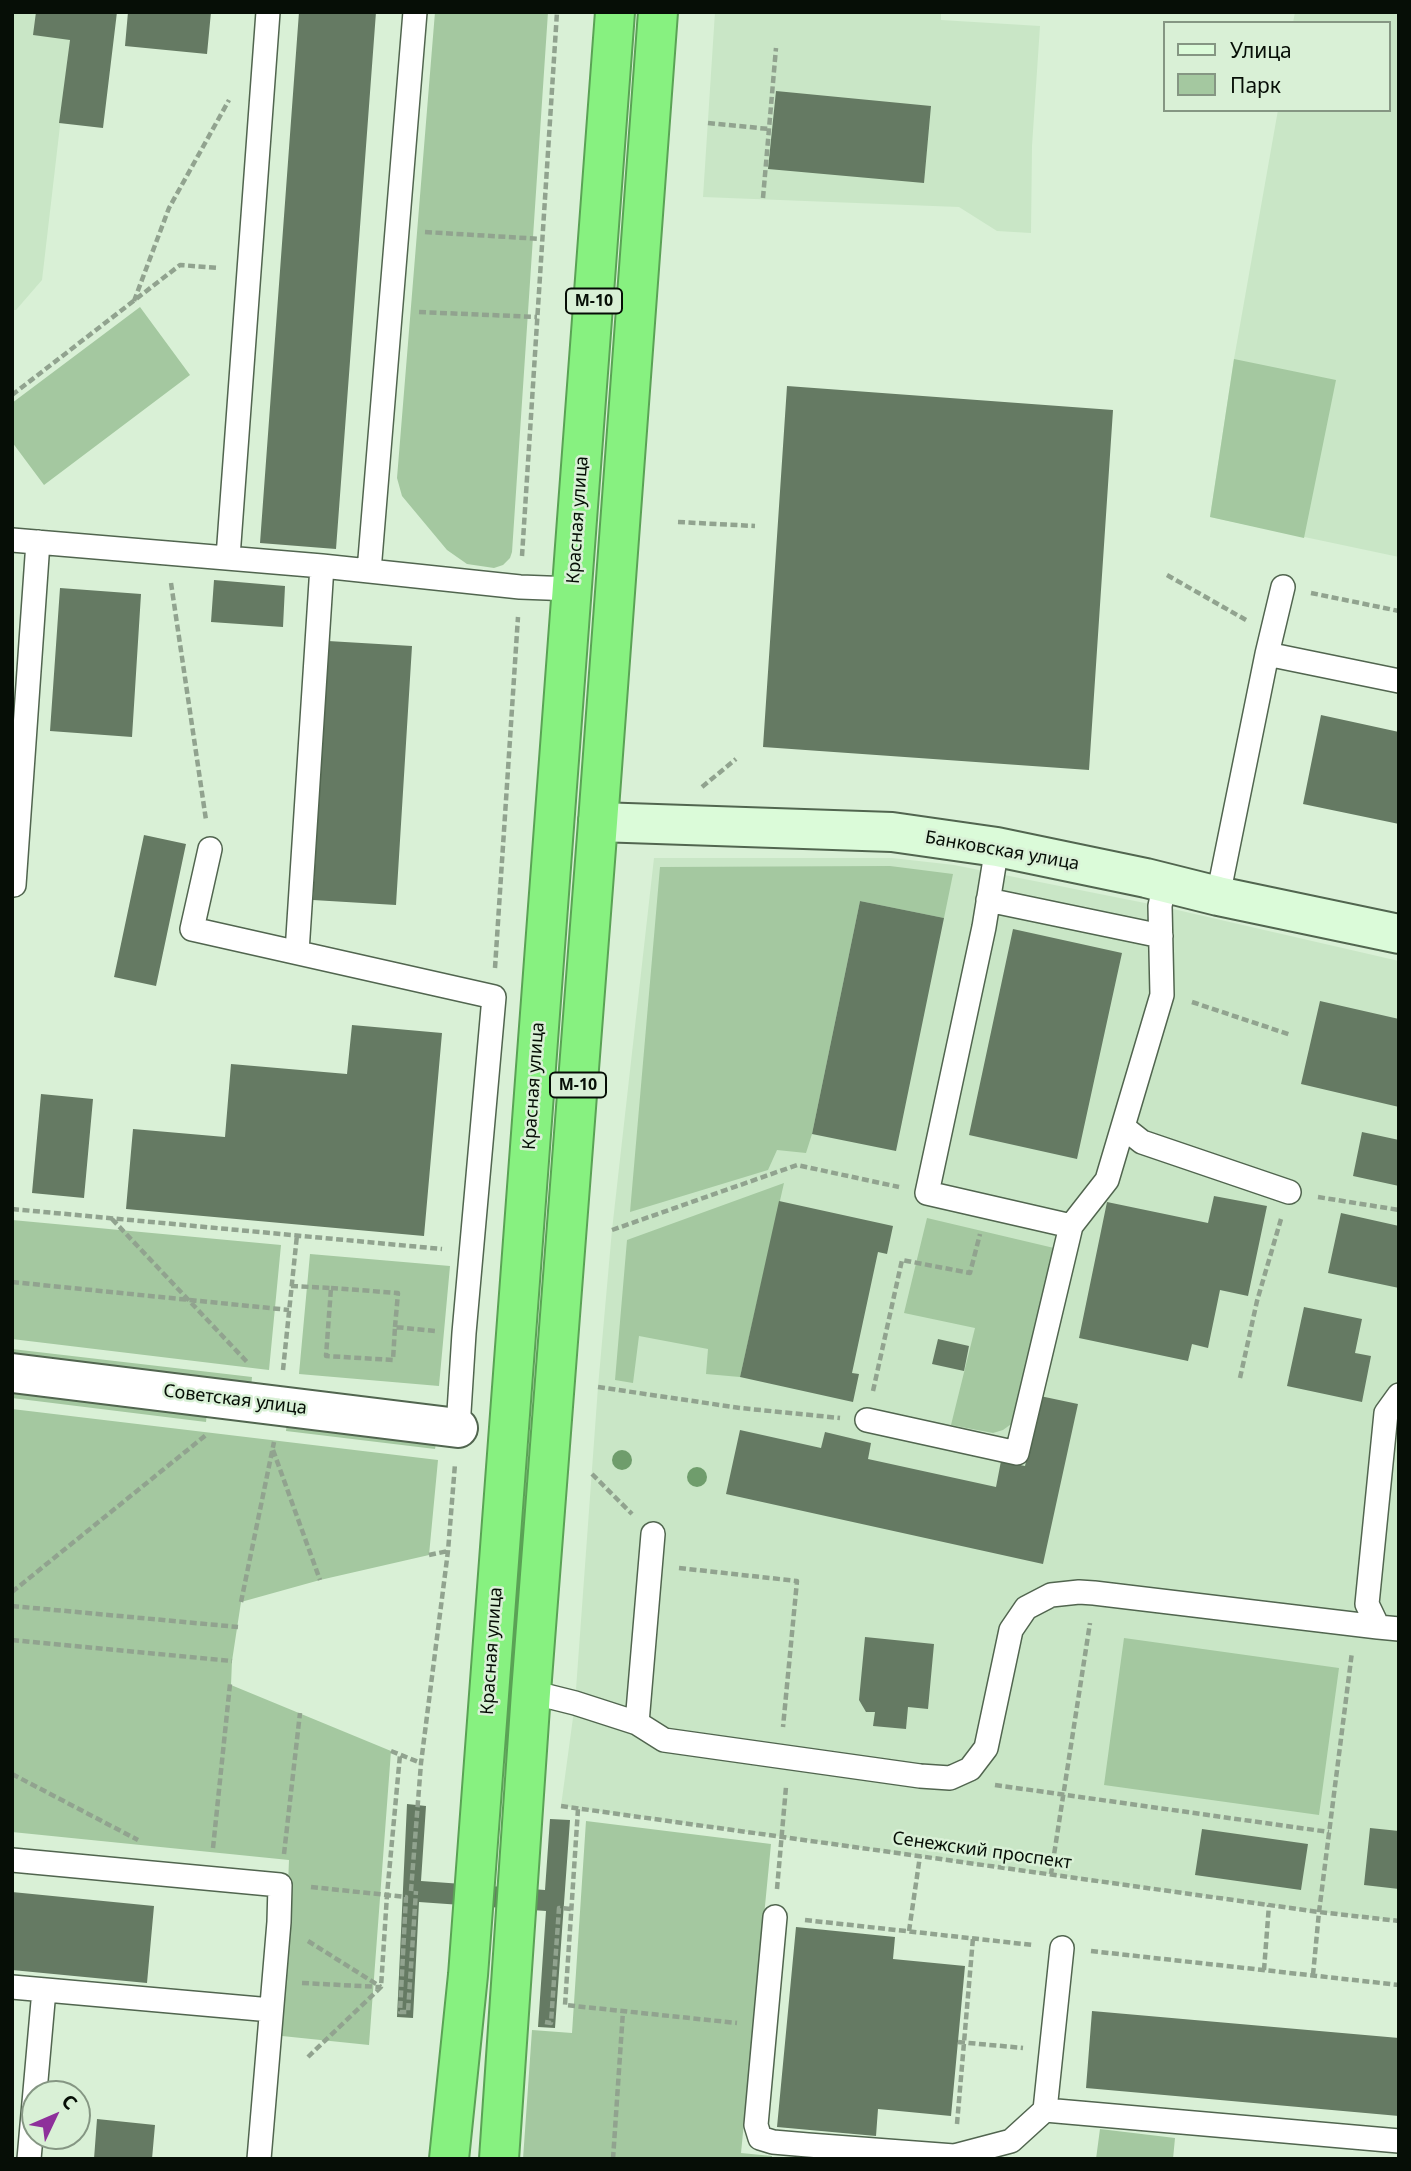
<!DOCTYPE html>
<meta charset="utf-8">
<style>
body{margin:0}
#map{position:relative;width:1411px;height:2171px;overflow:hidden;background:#d9f0d6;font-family:"Noto Sans",sans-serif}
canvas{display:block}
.frame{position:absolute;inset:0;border:14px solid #060e06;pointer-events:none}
.legend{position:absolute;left:1163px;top:21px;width:228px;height:91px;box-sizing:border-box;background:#d9f0d6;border:2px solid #859683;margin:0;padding:9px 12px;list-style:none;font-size:21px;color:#060e06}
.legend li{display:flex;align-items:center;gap:14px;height:35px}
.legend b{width:35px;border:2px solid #859683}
.north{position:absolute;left:21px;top:2080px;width:70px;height:70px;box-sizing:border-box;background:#d9f0d6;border:2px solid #859683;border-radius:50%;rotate:46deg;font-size:19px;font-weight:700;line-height:28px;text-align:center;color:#060e06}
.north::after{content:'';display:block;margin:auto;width:24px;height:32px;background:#8e309b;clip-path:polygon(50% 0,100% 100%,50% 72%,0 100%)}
</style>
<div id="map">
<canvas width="1411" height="2171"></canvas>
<div class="frame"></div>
<ul class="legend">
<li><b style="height:9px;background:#dbfbd9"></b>Улица</li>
<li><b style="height:19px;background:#a4c8a0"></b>Парк</li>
</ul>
<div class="north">С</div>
</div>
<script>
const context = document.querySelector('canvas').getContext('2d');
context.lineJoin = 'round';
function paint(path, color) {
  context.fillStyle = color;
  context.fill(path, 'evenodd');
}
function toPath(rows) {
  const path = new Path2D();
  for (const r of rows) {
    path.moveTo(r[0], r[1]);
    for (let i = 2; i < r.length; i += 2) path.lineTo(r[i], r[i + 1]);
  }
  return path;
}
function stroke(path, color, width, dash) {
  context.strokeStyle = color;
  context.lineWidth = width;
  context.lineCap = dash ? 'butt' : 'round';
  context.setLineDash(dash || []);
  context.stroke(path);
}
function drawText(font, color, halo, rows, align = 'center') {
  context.font = font + ' "Noto Sans",sans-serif';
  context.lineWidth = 5;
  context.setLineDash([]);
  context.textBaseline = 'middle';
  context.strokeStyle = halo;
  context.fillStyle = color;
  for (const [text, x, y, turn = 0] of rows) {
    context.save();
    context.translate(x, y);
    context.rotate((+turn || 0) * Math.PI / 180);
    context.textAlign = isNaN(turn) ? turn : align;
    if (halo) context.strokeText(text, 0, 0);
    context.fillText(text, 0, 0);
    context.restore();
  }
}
paint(toPath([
 [12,12,36,12,70,40,42,280,16,310,12,310],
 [715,12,941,12,941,20,1040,26,1032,146,1031,233,997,231,959,207,703,197],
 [1295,12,1399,12,1399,557,1210,517,1234,359,1278,110,1388,110,1388,23,1293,23],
 [654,858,892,858,954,865,1160,906,1399,961,1399,1921,1319,1912,561,1806,575,1703,598,1387,612,1230]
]), '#c9e6c6');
paint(toPath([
 [435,12,548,12,512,552,510,558,503,565,494,568,467,564,447,550,402,496,397,478],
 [140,307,190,375,44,485,12,442,12,403],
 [1234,359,1336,380,1304,538,1210,517],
 [890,866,953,874,944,918,860,901,812,1134,806,1153,777,1150,768,1170,630,1212,660,867],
 [784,1183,740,1377,706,1374,708,1349,639,1336,633,1383,615,1380,627,1240],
 [927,1218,1054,1248,1014,1422,1003,1430,993,1433,951,1425,975,1328,904,1313],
 [12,1220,281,1245,269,1370,12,1339],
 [310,1254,450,1266,439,1386,299,1374],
 [12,1349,252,1377,251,1388,12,1359],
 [12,1389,207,1413,206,1422,12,1398],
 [12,1409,438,1460,429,1555,320,1580,241,1602,232,1661,231,1685,391,1751,369,2045,282,2036,289,1860,12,1832],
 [287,1421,437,1438,435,1449,286,1431],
 [1124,1638,1339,1668,1319,1815,1104,1785],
 [586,1821,771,1844,741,2153,772,2156,772,2159,523,2159,532,2030,572,2033],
 [1100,2129,1175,2138,1173,2159,1096,2159]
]), '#a4c8a0');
paint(toPath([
 [36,12,117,12,103,128,59,123,70,40,33,35],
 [128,12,211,12,207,54,125,46],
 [299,12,376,12,336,549,260,543],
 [776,91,931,106,924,183,768,169],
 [787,386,1113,410,1089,770,763,747],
 [214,580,285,586,283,627,211,622],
 [60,588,141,594,132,737,50,731],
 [328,641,412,646,396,905,313,900],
 [1321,715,1399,732,1399,824,1303,804],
 [144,835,186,844,156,986,114,977],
 [860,901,944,918,896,1151,812,1134],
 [1013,929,1122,953,1077,1159,969,1135],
 [1320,1001,1399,1019,1399,1107,1301,1084],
 [352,1025,442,1033,424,1236,126,1209,133,1129,225,1137,231,1064,347,1074],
 [41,1094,93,1099,84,1198,32,1193],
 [1362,1132,1399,1140,1399,1186,1353,1176],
 [1214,1196,1267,1206,1248,1296,1220,1290,1208,1348,1192,1344,1188,1361,1079,1338,1107,1202,1208,1223],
 [779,1201,893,1226,887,1254,878,1252,852,1373,859,1374,853,1402,740,1377],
 [1341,1213,1399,1226,1399,1288,1328,1273],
 [1304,1307,1362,1319,1355,1353,1371,1356,1362,1402,1287,1386],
 [938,1339,969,1346,964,1371,932,1364],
 [1040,1396,1078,1404,1043,1564,726,1494,740,1430,821,1448,825,1432,871,1443,868,1459,996,1487,1001,1461,1025,1466],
 [865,1637,934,1644,928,1709,908,1707,906,1729,873,1726,875,1712,866,1712,859,1700],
 [407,1804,426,1806,421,1881,545,1890,550,1819,570,1820,555,2028,538,2027,546,1911,419,1902,413,2018,397,2017],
 [1370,1828,1399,1831,1399,1889,1364,1885],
 [1202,1829,1308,1844,1301,1890,1195,1875],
 [12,1892,154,1906,147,1983,12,1970],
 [796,1927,895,1937,893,1959,965,1966,951,2116,878,2109,876,2136,777,2127],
 [1092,2011,1399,2038,1399,2116,1086,2088],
 [97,2119,155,2125,152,2159,94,2159]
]), '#657a63');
const lane = toPath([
 [12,540,322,566,520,587,573,589],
 [228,557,268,12],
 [369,571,415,12],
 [1267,654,1283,587],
 [997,847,984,927,927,1193,1071,1226],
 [210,849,192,929,494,997,464,1333,458,1428],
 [14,885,38,542],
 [1218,896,1267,654,1399,681],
 [988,900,1161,936],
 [297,952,322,566],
 [1123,1127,1142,1142,1289,1192],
 [1399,1395,1386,1413,1367,1604,1378,1627,1399,1629],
 [867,1420,1017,1453,1071,1226,1107,1180,1162,995,1160,906,1165,882],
 [531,1692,575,1703,637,1723,664,1740,920,1776,950,1778,970,1769,986,1748,1011,1630,1026,1608,1051,1595,1079,1592,1094,1593,1378,1627],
 [637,1723,653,1534],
 [12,1860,280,1885,279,1922,259,2159],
 [775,1917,756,2125,760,2138,773,2142,808,2145,954,2156,1011,2141,1045,2110,1399,2141],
 [12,1987,271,2010],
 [1045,2110,1062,1948],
 [29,2159,44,1990]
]);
const street = toPath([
 [12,1373,458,1428]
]);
const secondary = toPath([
 [598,822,892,832,997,847,1146,878,1218,896,1399,934]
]);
const highway = toPath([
 [449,2159,468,1975,615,12],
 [499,2159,531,1692,598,822,658,12]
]);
stroke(lane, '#51654f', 26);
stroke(street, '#51654f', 42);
stroke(secondary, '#51654f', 42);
stroke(highway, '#5aa255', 42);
stroke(toPath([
 [708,123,769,129],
 [763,198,776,48],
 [425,232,542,239],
 [134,301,169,208,229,100],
 [419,312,537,317],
 [12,395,180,265,219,268],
 [678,522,755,526],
 [522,556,557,12],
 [1167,575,1246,620],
 [171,583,206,820],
 [1311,593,1399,611],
 [702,787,736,759],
 [495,968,518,617],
 [1192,1002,1291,1035],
 [1318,1197,1399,1210],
 [12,1209,442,1249],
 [112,1219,248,1363],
 [612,1230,797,1165,899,1187],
 [12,1282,289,1310],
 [291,1286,331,1288,326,1356,393,1360,395,1327,435,1331],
 [331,1288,398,1293,395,1327],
 [283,1370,297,1235],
 [1240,1378,1257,1301,1281,1219],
 [598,1387,740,1408,840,1418],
 [873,1391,902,1260,970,1273,980,1234],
 [273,1450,320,1580],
 [592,1474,632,1514],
 [429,1555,448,1551],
 [679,1568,797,1581,783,1727],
 [12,1592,206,1435],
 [241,1602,274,1442],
 [12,1606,238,1627],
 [12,1640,232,1661],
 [391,1751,421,1763],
 [12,1774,138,1840],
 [995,1785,1329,1832],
 [561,1806,1319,1912,1399,1921],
 [578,1809,565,2005,737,2023],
 [213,1848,230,1684],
 [284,1854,300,1713],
 [1051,1874,1090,1623],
 [311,1887,406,1897,400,2012,408,2012,416,1891],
 [777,1889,786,1787],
 [411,1891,421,1763,448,1551,455,1464],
 [805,1920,1033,1945],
 [909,1931,920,1856],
 [308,1941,381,1987],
 [1091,1951,1399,1985],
 [1264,1970,1269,1905],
 [1313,1975,1319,1912,1352,1652],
 [302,1983,380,1987],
 [545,2022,551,2023,559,1908,572,1909],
 [958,2042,1023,2048],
 [308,2057,381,1987,387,1895,400,1755],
 [957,2124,973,1938],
 [613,2159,623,2011]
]), '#91a38f', 4.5, [7, 3.5]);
stroke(lane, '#fff', 23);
stroke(street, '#fff', 38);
stroke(secondary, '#dbfbd9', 38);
stroke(highway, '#87f180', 38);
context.fillStyle = '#6f9d6c';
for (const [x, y] of [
 [622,1460],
 [697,1477]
]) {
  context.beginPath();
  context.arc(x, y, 10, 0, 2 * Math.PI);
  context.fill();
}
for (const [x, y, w] of [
 [594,301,56],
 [578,1085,56]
]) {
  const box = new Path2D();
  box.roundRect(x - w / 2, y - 12.5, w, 25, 5);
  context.fillStyle = '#d9f0d6';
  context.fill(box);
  stroke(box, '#060e06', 2);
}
drawText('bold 16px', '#060e06', null, [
 ["М-10",594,301],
 ["М-10",578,1085]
]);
drawText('18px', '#060e06', '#d9f0d6', [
 ["Красная улица",578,520,-86],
 ["Банковская улица",1002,851,10],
 ["Красная улица",534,1086,-86],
 ["Советская улица",235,1400,7],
 ["Красная улица",492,1651,-86],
 ["Сенежский проспект",982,1851,8]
]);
</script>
